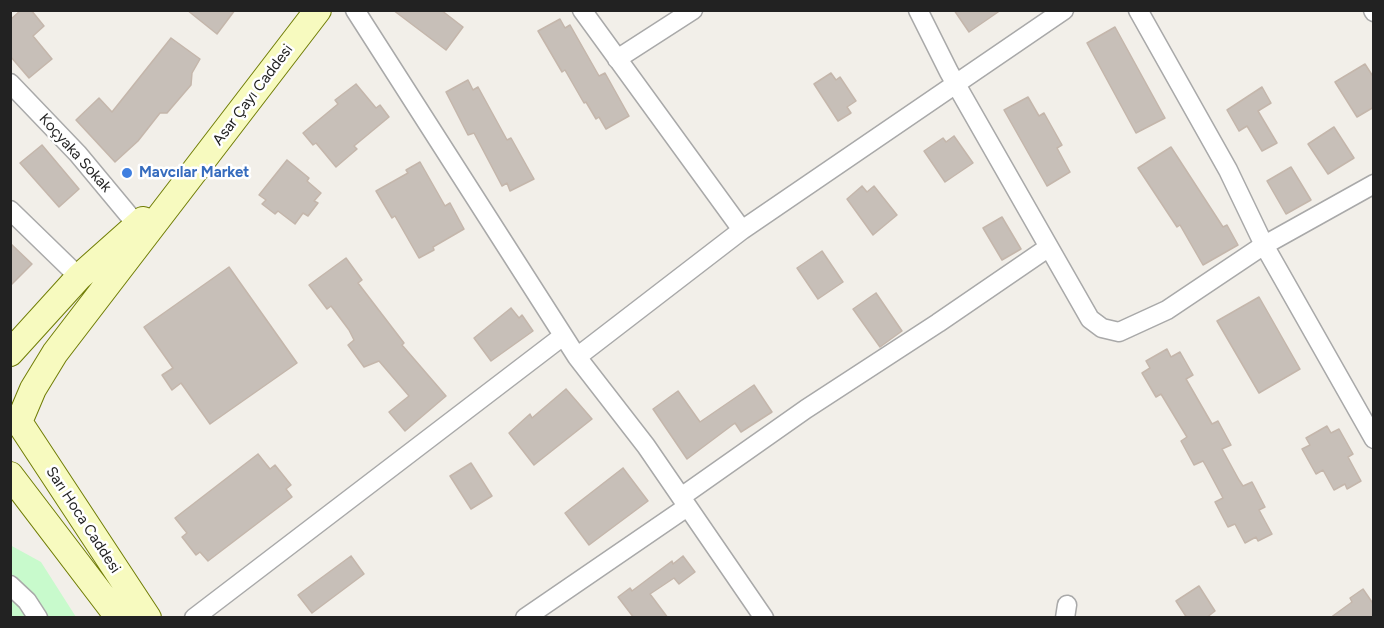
<!DOCTYPE html>
<meta charset="utf-8">
<style>
body{margin:0}
#map{position:relative;width:1384px;height:628px;overflow:hidden;background:#f2efe9;font-family:Figtree,sans-serif}
canvas{display:block}
.frame{position:absolute;inset:0;border:12px solid #222;pointer-events:none}
</style>
<div id="map">
<canvas width="1384" height="628"></canvas>
<div class="frame"></div>
</div>
<script>
const context = document.querySelector('canvas').getContext('2d');
context.lineJoin = 'round';
function paint(path, color) {
  context.fillStyle = color;
  context.fill(path, 'evenodd');
}
function toPath(rows) {
  const path = new Path2D();
  for (const r of rows) {
    path.moveTo(r[0], r[1]);
    for (let i = 2; i < r.length; i += 2) path.lineTo(r[i], r[i + 1]);
  }
  return path;
}
function stroke(path, color, width, dash) {
  context.strokeStyle = color;
  context.lineWidth = width;
  context.lineCap = dash ? 'butt' : 'round';
  context.setLineDash(dash || []);
  context.stroke(path);
}
function drawText(font, color, halo, rows, align = 'center') {
  context.font = font + ' Figtree,sans-serif';
  context.lineWidth = 5;
  context.setLineDash([]);
  context.textBaseline = 'middle';
  context.strokeStyle = halo;
  context.fillStyle = color;
  for (const [text, x, y, turn = 0] of rows) {
    context.save();
    context.translate(x, y);
    context.rotate((+turn || 0) * Math.PI / 180);
    context.textAlign = isNaN(turn) ? turn : align;
    if (halo) context.strokeText(text, 0, 0);
    context.fillText(text, 0, 0);
    context.restore();
  }
}
paint(toPath([
 [10,545,41,562,76,617,11,617]
]), '#c8facc');
const building = toPath([
 [21,10,31,10,44,26,33,36,52,59,29,78,10,56,10,20,21,10],
 [187,10,235,10,217,34,187,10],
 [393,10,441,10,463,27,446,50,393,10],
 [954,10,1001,10,969,32,954,10],
 [560,19,565,28,570,25,599,76,605,73,629,116,606,129,599,117,596,119,586,102,584,103,565,70,562,72,538,31,560,19],
 [1115,27,1165,118,1136,133,1087,43,1115,27],
 [171,38,200,59,192,73,191,85,167,113,160,113,138,141,115,162,76,120,99,98,112,112,171,38],
 [1365,64,1374,78,1374,107,1357,117,1335,82,1365,64],
 [831,73,836,80,840,77,856,101,847,107,851,113,838,121,814,84,831,73],
 [468,80,473,90,478,87,507,140,511,138,534,179,510,191,507,183,502,186,474,133,468,135,446,92,468,80],
 [356,84,376,108,380,105,389,117,354,146,357,149,336,167,316,143,313,145,303,133,338,104,335,100,356,84],
 [1262,87,1271,103,1258,111,1277,143,1262,151,1247,126,1239,131,1227,110,1262,87],
 [1028,97,1039,116,1044,113,1062,145,1057,148,1070,172,1047,186,1004,110,1028,97],
 [1334,127,1354,158,1328,174,1308,144,1334,127],
 [954,136,973,163,945,182,924,151,943,138,946,142,954,136],
 [42,145,79,189,59,207,20,163,42,145],
 [1171,147,1223,227,1227,225,1238,245,1203,265,1180,225,1177,227,1138,168,1171,147],
 [287,160,309,178,307,181,321,193,314,201,318,203,308,216,303,213,295,224,278,211,275,214,262,204,266,200,259,195,287,160],
 [420,162,445,206,450,203,464,229,433,247,434,250,419,258,395,216,392,218,376,191,408,173,406,170,420,162],
 [1291,167,1311,200,1286,214,1267,181,1291,167],
 [862,186,867,192,874,186,897,215,873,235,847,199,862,186],
 [1002,217,1021,249,1002,260,983,228,1002,217],
 [10,243,32,264,10,286,10,243],
 [822,251,843,282,818,299,797,268,822,251],
 [346,258,362,280,358,283,404,343,402,345,446,396,405,431,389,412,409,396,379,361,364,367,348,345,354,340,349,330,331,306,327,309,309,285,346,258],
 [229,267,297,363,210,424,181,383,172,390,162,375,173,368,144,327,229,267],
 [876,293,902,331,880,347,853,309,876,293],
 [1259,297,1300,369,1259,393,1217,321,1259,297],
 [511,308,519,318,522,315,533,331,491,361,474,338,511,308],
 [1167,349,1171,357,1180,352,1193,375,1186,379,1212,424,1218,421,1231,445,1222,449,1239,480,1243,486,1252,482,1265,507,1259,510,1272,534,1258,541,1256,537,1245,543,1235,524,1228,527,1215,502,1223,498,1207,468,1203,461,1194,465,1181,441,1187,437,1161,394,1156,397,1142,373,1150,368,1146,361,1167,349],
 [754,385,772,412,741,432,735,423,687,459,653,409,678,391,700,422,754,385],
 [566,389,592,419,534,465,509,433,530,414,532,418,566,389],
 [1327,426,1331,433,1339,429,1353,454,1348,457,1361,481,1347,489,1345,484,1334,490,1323,470,1316,474,1302,449,1310,445,1306,438,1327,426],
 [258,454,270,469,275,465,291,485,286,489,292,497,208,561,200,552,196,555,182,537,187,533,175,518,258,454],
 [471,463,492,496,471,509,450,476,471,463],
 [623,468,648,501,589,545,565,513,623,468],
 [351,556,364,574,312,613,298,595,351,556],
 [683,556,695,572,679,584,674,578,650,594,668,618,634,618,618,597,630,588,632,591,672,561,673,564,683,556],
 [1199,586,1215,611,1206,618,1187,618,1176,601,1199,586],
 [1363,589,1374,605,1374,618,1330,618,1352,602,1350,598,1363,589]
]);
paint(building, '#c7bfb8');
stroke(building, '#c4b6ab', 1.5);
const street = toPath([
 [355,10,577,357,742,230,1064,10],
 [582,10,742,230],
 [918,10,949,72,1090,319,1102,328,1119,332,1167,310,1261,247,1374,184],
 [1138,10,1228,170,1264,245,1374,439],
 [1373,10,1374,12],
 [617,59,693,10],
 [10,83,78,154,137,225],
 [10,210,79,277],
 [577,357,646,446,764,618],
 [681,497,806,409,938,323,1049,247],
 [10,585,27,601,38,618],
 [194,618,563,336],
 [525,618,687,507],
 [1065,618,1067,605]
]);
const secondary = toPath([
 [10,353,79,277,143,220],
 [10,475,119,618],
 [148,618,19,422,33,389,55,353,318,10]
]);
stroke(street, '#a9a9a9', 21);
stroke(secondary, '#707d05', 28);
stroke(street, '#fff', 18);
stroke(secondary, '#f7fabf', 26);
for (const [x, y, r, color] of [
 [127,173,6,"#3f7fe0"]
]) {
  const dot = new Path2D();
  dot.arc(x, y, r, 0, 2 * Math.PI);
  context.fillStyle = color;
  context.fill(dot);
  stroke(dot, '#fff', 2);
}
drawText('15px', '#222', '#fff', [
 ["Asar Çayı Caddesi",253,95,-53],
 ["Koçyaka Sokak",75,153,48],
 ["Sarı Hoca Caddesi",83,520,57]
]);
drawText('bold 15px', '#366cbe', '#fff', [
 ["Mavcılar Market",139,173]
], 'left');
</script>
